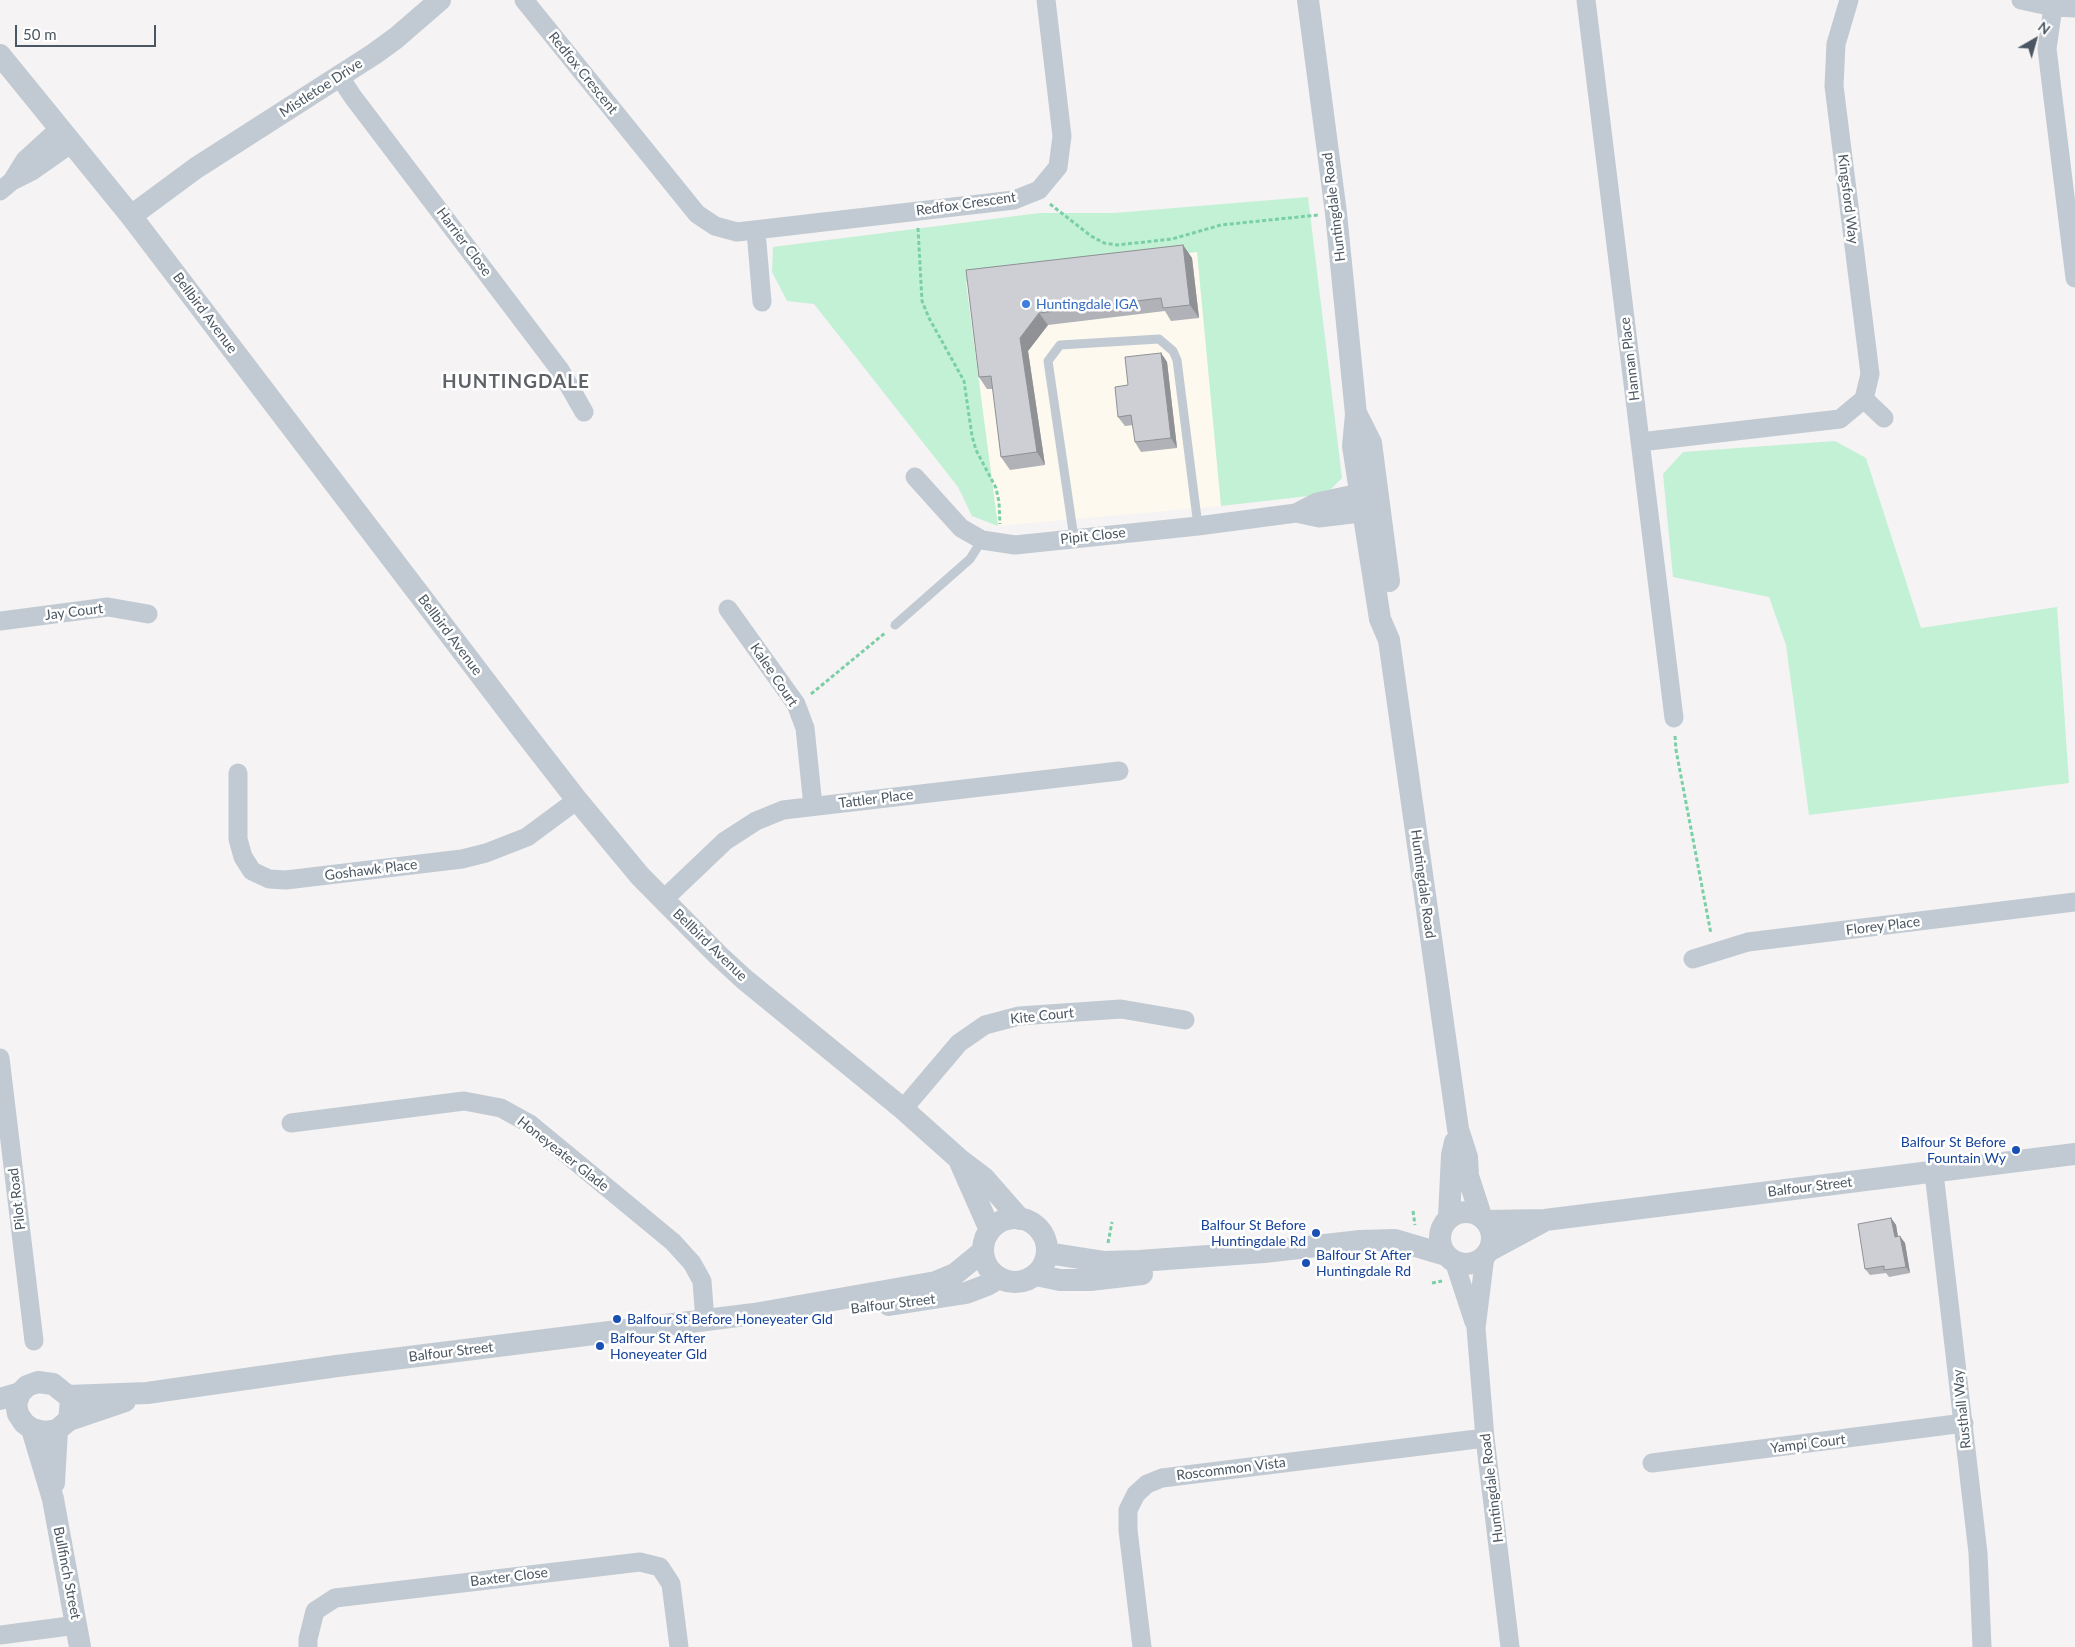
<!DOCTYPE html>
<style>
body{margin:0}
#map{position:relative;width:2075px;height:1647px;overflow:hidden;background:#f5f3f3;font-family:Lato,sans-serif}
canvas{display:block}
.north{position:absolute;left:2010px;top:15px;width:50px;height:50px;-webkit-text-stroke:4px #fff;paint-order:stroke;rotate:38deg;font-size:14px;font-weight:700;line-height:20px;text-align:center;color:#4a5661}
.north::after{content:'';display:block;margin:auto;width:18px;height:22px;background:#4a5661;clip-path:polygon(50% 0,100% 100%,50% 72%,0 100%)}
.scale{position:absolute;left:15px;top:25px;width:141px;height:22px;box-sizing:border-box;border:2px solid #4a5661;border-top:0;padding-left:6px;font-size:15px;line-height:18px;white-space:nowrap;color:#4a5661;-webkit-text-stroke:4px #fff;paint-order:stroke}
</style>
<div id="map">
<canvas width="2075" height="1647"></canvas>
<div class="north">N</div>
<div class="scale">50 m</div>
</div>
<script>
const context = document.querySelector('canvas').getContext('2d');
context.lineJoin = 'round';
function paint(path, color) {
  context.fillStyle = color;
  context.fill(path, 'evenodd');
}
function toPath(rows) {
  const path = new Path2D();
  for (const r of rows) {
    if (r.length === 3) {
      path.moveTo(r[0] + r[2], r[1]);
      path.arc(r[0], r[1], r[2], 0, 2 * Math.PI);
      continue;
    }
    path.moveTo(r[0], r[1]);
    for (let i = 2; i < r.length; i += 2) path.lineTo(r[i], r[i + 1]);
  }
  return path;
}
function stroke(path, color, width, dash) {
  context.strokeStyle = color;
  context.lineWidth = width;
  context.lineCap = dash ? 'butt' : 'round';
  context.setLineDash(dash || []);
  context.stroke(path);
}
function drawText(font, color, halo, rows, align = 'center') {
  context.font = font + ' Lato,sans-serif';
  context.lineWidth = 5;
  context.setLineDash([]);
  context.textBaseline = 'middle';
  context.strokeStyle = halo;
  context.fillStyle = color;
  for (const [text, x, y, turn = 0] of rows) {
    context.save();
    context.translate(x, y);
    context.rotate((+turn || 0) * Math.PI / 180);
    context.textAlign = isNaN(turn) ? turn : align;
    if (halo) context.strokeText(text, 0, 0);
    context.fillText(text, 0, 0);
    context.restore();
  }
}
paint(toPath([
 [1197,252,1221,506,998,526,965,282]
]), '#fdf9ef');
paint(toPath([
 [1308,197,1342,478,1327,493,1317,495,1221,506,1197,252,966,282,998,526,972,516,958,487,814,304,787,301,772,272,773,247,1040,213,1114,213],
 [1835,441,1866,458,1921,628,2057,607,2069,783,1809,815,1786,645,1769,597,1673,577,1663,474,1683,452]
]), '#c3f1d5');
stroke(toPath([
 [1050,204,1091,236,1104,243,1117,245,1172,239,1221,225,1318,215],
 [918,228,922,301,929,318,964,381,972,436,976,450,996,488,999,502,1000,524],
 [811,694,885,633],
 [1675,736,1676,750,1711,934],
 [1413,1211,1415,1225],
 [1108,1243,1112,1222],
 [1432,1283,1442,1281]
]), '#7ad0a6', 3, [4, 2.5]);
stroke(toPath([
 [1074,538,1048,361,1060,345,1159,339,1173,351,1177,360,1198,526],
 [895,625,970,559,982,540]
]), '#c1cad2', 9);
stroke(toPath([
 [524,0,697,214,715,226,737,232,1014,200,1039,190,1058,167,1062,136,1046,0],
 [1586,0,1674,718],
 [2021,0,2053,7,2075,8],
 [2053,7,2047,49,2075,278],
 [339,76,353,97,560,370,584,412],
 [12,181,25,160,59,129],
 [0,191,12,181,32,171,72,143],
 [756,231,762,302],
 [1864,399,1884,418],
 [1640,442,1840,419,1864,399,1870,374,1834,86,1836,44,1849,0],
 [915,477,961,528,982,540,1015,545,1198,526,1296,513,1319,518,1377,511],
 [1296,513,1317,502,1373,490],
 [728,609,796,704,805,728,813,806],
 [0,621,108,607,148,614],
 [238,773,238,839,243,857,252,871,269,879,286,880,462,859,486,853,527,837,577,800],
 [663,900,725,841,756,821,783,810,1119,771],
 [1693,959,1748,942,2075,902],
 [0,1058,34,1341],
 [903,1109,959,1043,985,1025,1019,1016,1121,1009,1185,1020],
 [291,1123,464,1101,501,1108,530,1124,673,1242,692,1263,702,1281,705,1321],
 [1934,1173,1978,1553,1982,1647],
 [1485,1256,1476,1328,1485,1438,1510,1647],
 [1454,1261,1474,1322],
 [1652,1463,1964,1423],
 [0,1635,77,1625],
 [308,1647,308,1639,315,1611,335,1598,640,1562,660,1567,671,1584,679,1647],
 [1142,1647,1128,1530,1128,1510,1136,1494,1147,1484,1162,1478,1485,1438]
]), '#c1cad2', 19);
stroke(toPath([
 [1308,0,1336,213,1356,414,1353,446,1380,619,1389,640,1458,1129,1467,1157,1468,1176,1481,1216],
 [0,55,131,216,521,728,577,800,640,876,718,955,744,979,903,1109,959,1159,984,1178,1020,1219],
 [131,216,196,168,374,54,396,38,440,0],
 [1357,415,1371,443,1389,581],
 [960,1162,990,1230],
 [1466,1238,26],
 [1449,1217,1452,1155,1455,1142],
 [1015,1250,32],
 [1486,1221,1545,1220,2075,1154],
 [1490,1250,1542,1222],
 [1047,1253,1105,1262,1139,1261,1264,1252,1360,1241,1395,1240,1446,1255],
 [1036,1275,1060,1280,1090,1280,1142,1274],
 [889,1305,966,1293,987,1285,999,1278],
 [68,1396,147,1393,337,1366,754,1314,936,1282,955,1274,983,1251],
 [0,1399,20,1393,27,1386,38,1382,53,1384,68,1396,71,1401,69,1420,57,1430,44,1432,32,1429,24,1423,18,1414,16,1404,20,1393],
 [69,1420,125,1401],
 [32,1429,53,1499,80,1647],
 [54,1483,57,1430]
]), '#c1cad2', 22);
paint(toPath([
 [1183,245,1192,258,1199,318,1171,321,1165,311,1048,325,1028,351,1045,465,1010,470,1001,457,993,389,987,389,979,377,966,270],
 [1161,353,1167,362,1177,448,1141,452,1135,442,1133,425,1125,426,1118,417,1128,385],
 [1891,1218,1896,1225,1898,1237,1905,1243,1910,1273,1889,1277,1886,1273,1870,1275,1865,1269]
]), '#b0b2b7');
paint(toPath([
 [1183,245,1192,258,1199,318,1190,305],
 [1039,313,1048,325,1028,351,1045,465,1037,452,1020,338],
 [1161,353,1167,362,1177,448,1171,438],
 [1891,1218,1896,1225,1899,1243,1895,1237],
 [1900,1236,1905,1243,1910,1273,1906,1267]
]), '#909195');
const building = toPath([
 [1183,245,1190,305,1163,308,1161,298,1039,313,1020,338,1037,452,1001,457,991,376,979,377,966,270,1183,245],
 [1161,353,1171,438,1135,442,1131,415,1118,417,1115,387,1128,385,1125,357,1161,353],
 [1891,1218,1895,1237,1900,1236,1906,1267,1884,1270,1884,1266,1865,1269,1858,1224,1891,1218]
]);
paint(building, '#cdcfd5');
stroke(building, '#909195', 1);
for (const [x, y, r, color] of [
 [1026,304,5,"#3f7fe0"],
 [2016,1150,5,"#1a4fb4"],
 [1316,1233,5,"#1a4fb4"],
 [1306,1263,5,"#1a4fb4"],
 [617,1319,5,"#1a4fb4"],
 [600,1346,5,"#1a4fb4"]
]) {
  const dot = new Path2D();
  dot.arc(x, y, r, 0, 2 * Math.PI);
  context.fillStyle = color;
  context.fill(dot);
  stroke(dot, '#fff', 2);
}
drawText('14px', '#4a5661', '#fff', [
 ["Redfox Crescent",583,73,51],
 ["Mistletoe Drive",321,88,-33],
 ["Kingsford Way",1848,199,83],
 ["Redfox Crescent",966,204,-8],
 ["Huntingdale Road",1334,207,-97],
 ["Harrier Close",464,242,53],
 ["Bellbird Avenue",205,313,53],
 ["Hannan Place",1630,359,-97],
 ["Pipit Close",1093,536,-6],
 ["Jay Court",74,612,-7],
 ["Bellbird Avenue",450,635,53],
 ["Kalee Court",774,675,56],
 ["Tattler Place",876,799,-7],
 ["Goshawk Place",371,870,-7],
 ["Huntingdale Road",1423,884,82],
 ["Florey Place",1883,926,-7],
 ["Bellbird Avenue",710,945,44],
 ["Kite Court",1042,1016,-6],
 ["Honeyeater Glade",563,1154,38],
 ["Balfour Street",1810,1187,-7],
 ["Pilot Road",17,1199,-97],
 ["Balfour Street",893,1304,-7],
 ["Balfour Street",451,1352,-7],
 ["Rusthall Way",1962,1409,-96],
 ["Yampi Court",1808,1444,-7],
 ["Roscommon Vista",1231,1469,-7],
 ["Huntingdale Road",1492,1488,-97],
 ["Bullfinch Street",67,1573,79],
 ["Baxter Close",509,1577,-7]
]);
drawText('14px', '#366cbe', '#fff', [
 ["Huntingdale IGA",1036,304]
], 'left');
drawText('14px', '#164399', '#fff', [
 ["Balfour St Before",2006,1142,"right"],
 ["Fountain Wy",2006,1158,"right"],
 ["Balfour St Before",1306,1225,"right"],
 ["Huntingdale Rd",1306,1241,"right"],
 ["Balfour St After",1316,1255],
 ["Huntingdale Rd",1316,1271],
 ["Balfour St Before Honeyeater Gld",627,1319],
 ["Balfour St After",610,1338],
 ["Honeyeater Gld",610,1354]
], 'left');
context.letterSpacing = '1px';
drawText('bold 19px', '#5f6368', '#fff', [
 ["HUNTINGDALE",516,382]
]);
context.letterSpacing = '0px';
</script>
